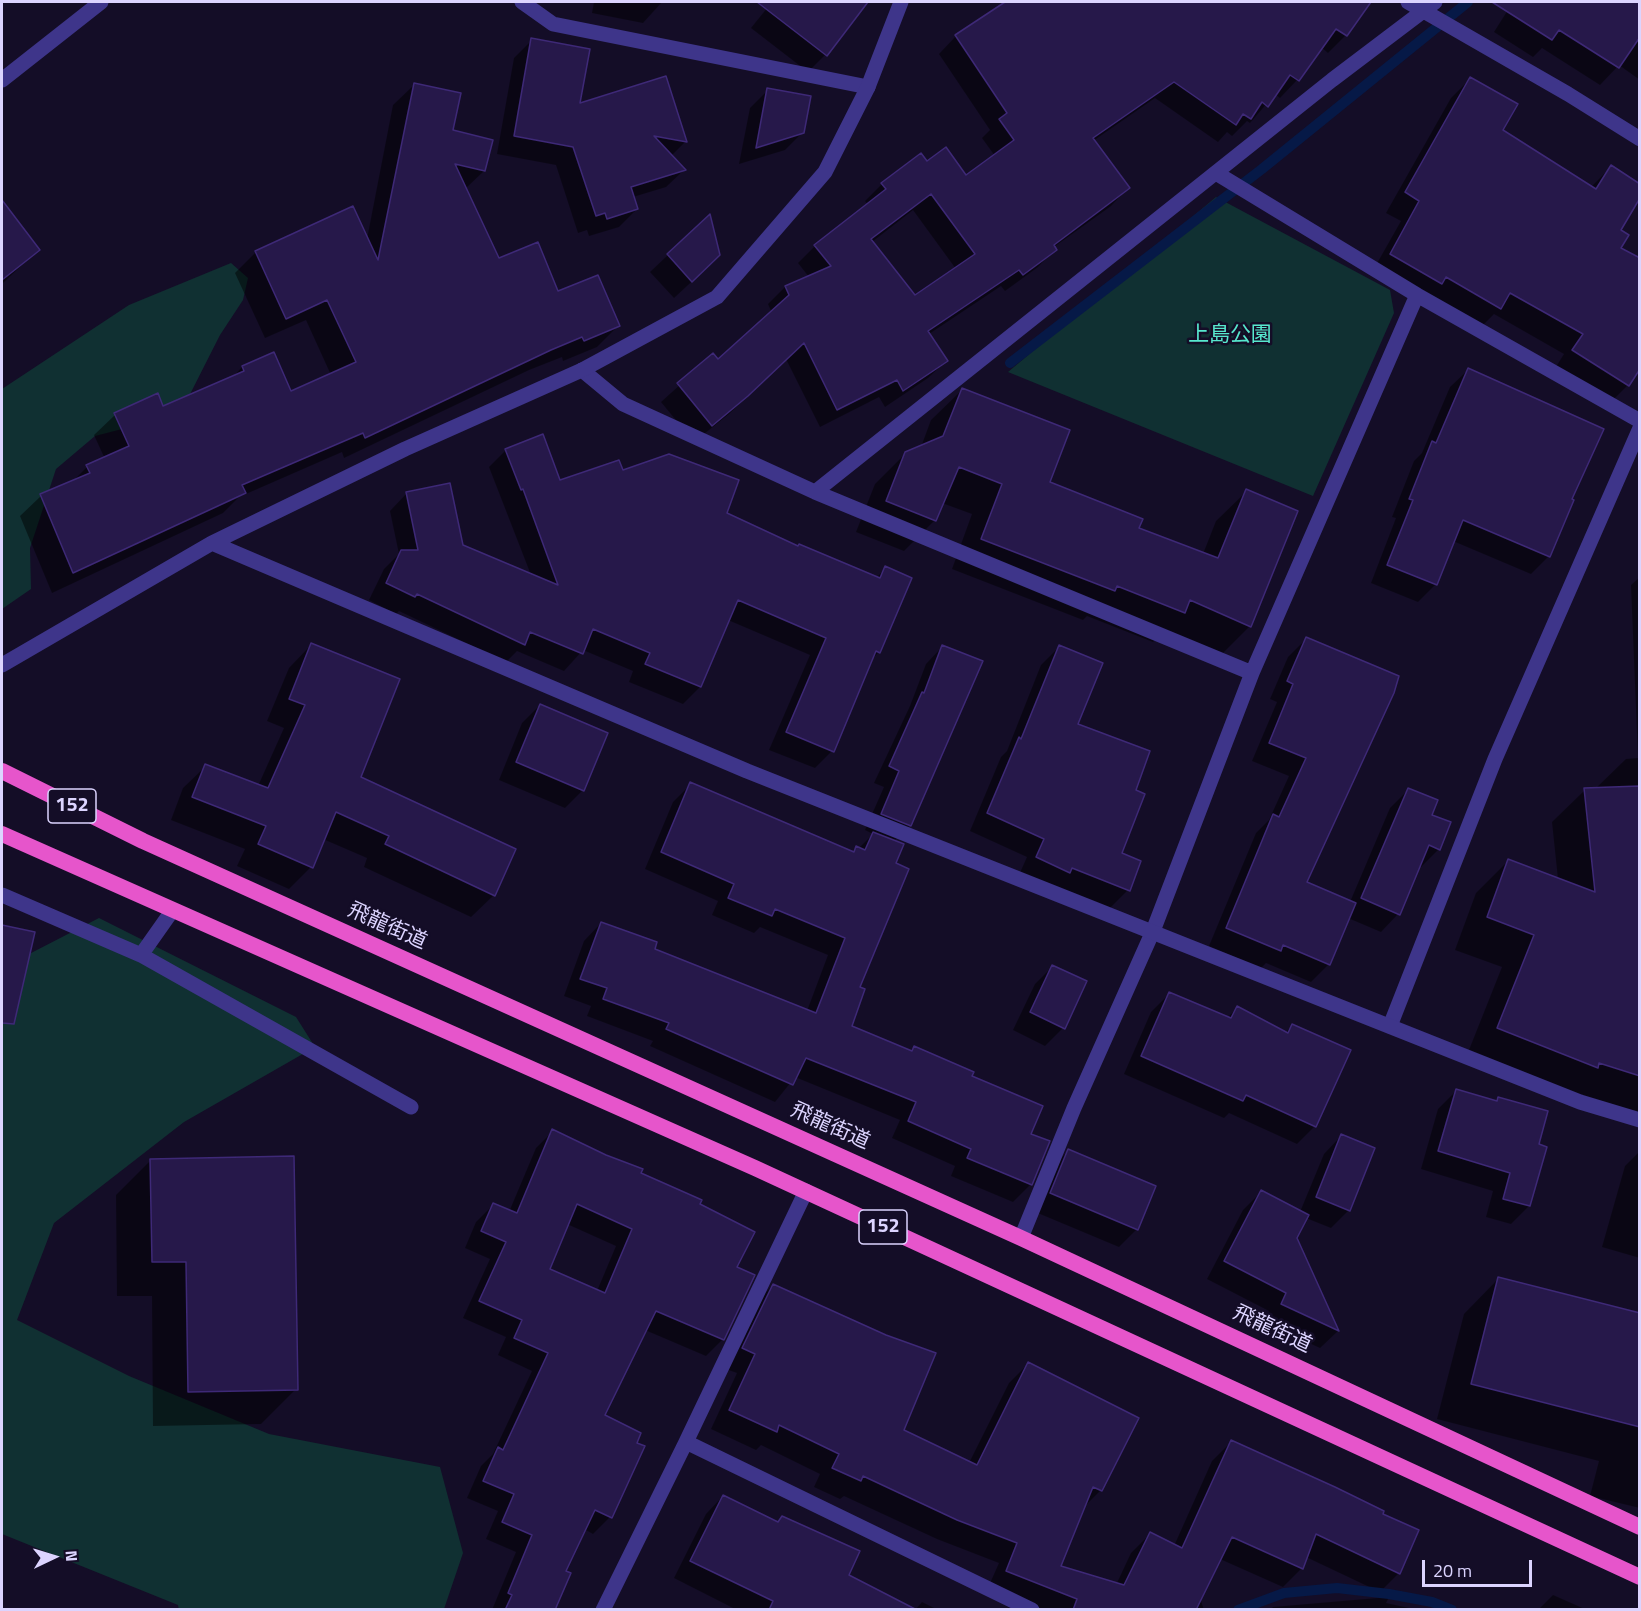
<!DOCTYPE html>
<meta charset="utf-8">
<style>
body{margin:0}
#map{position:relative;width:1641px;height:1611px;overflow:hidden;background:#140d27;font-family:"Titillium Web",sans-serif}
canvas{display:block}
.frame{position:absolute;inset:0;border:3px solid #dcd4ff;pointer-events:none}
.north{position:absolute;left:24px;top:1527px;width:60px;height:60px;-webkit-text-stroke:4px #140d27;paint-order:stroke;rotate:86deg;font-size:16px;font-weight:700;line-height:24px;text-align:center;color:#dcd4ff}
.north::after{content:'';display:block;margin:auto;width:21px;height:27px;background:#dcd4ff;clip-path:polygon(50% 0,100% 100%,50% 72%,0 100%)}
.scale{position:absolute;left:1422px;top:1560px;width:110px;height:27px;box-sizing:border-box;border:3px solid #dcd4ff;border-top:0;padding-left:8px;font-size:18px;line-height:21px;white-space:nowrap;color:#dcd4ff;-webkit-text-stroke:4px #140d27;paint-order:stroke}
</style>
<div id="map">
<canvas width="1641" height="1611"></canvas>
<div class="frame"></div>
<div class="north">N</div>
<div class="scale">20 m</div>
</div>
<script>
const context = document.querySelector('canvas').getContext('2d');
context.lineJoin = 'round';
function paint(path, color) {
  context.fillStyle = color;
  context.fill(path, 'evenodd');
}
function toPath(rows) {
  const path = new Path2D();
  for (const r of rows) {
    path.moveTo(r[0], r[1]);
    for (let i = 2; i < r.length; i += 2) path.lineTo(r[i], r[i + 1]);
  }
  return path;
}
function stroke(path, color, width, dash) {
  context.strokeStyle = color;
  context.lineWidth = width;
  context.lineCap = dash ? 'butt' : 'round';
  context.setLineDash(dash || []);
  context.stroke(path);
}
function drawText(font, color, halo, rows, align = 'center') {
  context.font = font + ' "Titillium Web","Noto Sans JP",sans-serif';
  context.lineWidth = 5;
  context.setLineDash([]);
  context.textBaseline = 'middle';
  context.strokeStyle = halo;
  context.fillStyle = color;
  for (const [text, x, y, turn = 0] of rows) {
    context.save();
    context.translate(x, y);
    context.rotate((+turn || 0) * Math.PI / 180);
    context.textAlign = isNaN(turn) ? turn : align;
    if (halo) context.strokeText(text, 0, 0);
    context.fillText(text, 0, 0);
    context.restore();
  }
}
paint(toPath([
 [1216,197,1390,290,1394,313,1313,496,1008,372],
 [231,263,248,278,243,300,220,335,180,414,95,436,56,469,30,548,31,589,2,609,2,389,129,305],
 [99,918,296,1017,315,1047,184,1122,54,1223,17,1320,129,1376,269,1434,440,1467,463,1553,444,1609,179,1610,178,1605,2,1534,2,968]
]), '#103032');
paint(toPath([
 [594,2,662,2,643,23,592,13],
 [772,2,844,2,858,12,825,55,808,72,751,28],
 [1008,2,1354,2,1364,8,1346,35,1328,53,1321,47,1297,80,1280,98,1275,94,1250,123,1247,121,1232,136,1227,132,1218,142,1155,98,1093,141,1128,188,1111,206,1054,247,1055,249,1038,267,1005,291,1001,286,929,334,946,361,928,378,885,407,879,397,820,427,786,359,729,414,694,442,661,402,713,355,718,361,772,313,768,304,785,287,809,277,798,263,815,246,868,205,865,201,882,184,927,163,966,177,995,156,982,138,990,130,939,54,956,36],
 [913,210,956,269,914,297,872,242],
 [1513,2,1640,2,1640,80,1619,65,1600,85,1542,48,1533,57,1494,32],
 [532,40,578,105,685,142,671,156,684,170,666,187,633,197,637,209,619,227,589,236,587,230,578,233,556,165,497,154,514,58],
 [1470,79,1501,130,1591,187,1611,167,1618,230,1628,385,1608,405,1554,370,1564,354,1494,314,1480,328,1371,274,1401,221,1386,213,1451,98],
 [414,85,484,171,465,189,498,260,618,326,597,347,563,361,562,357,529,370,344,458,342,452,239,497,223,513,52,593,20,516,41,496,71,483,87,467,105,459,94,435,115,415,163,408,233,377,242,367,273,354,290,393,331,375,306,320,265,338,235,273,256,252,367,239,393,105],
 [768,90,803,132,785,150,739,164,750,108],
 [2,203,38,250,2,284],
 [668,255,701,273,674,298,650,272],
 [1468,370,1570,500,1549,556,1531,574,1453,541,1436,584,1418,602,1371,583,1396,518,1392,517,1414,461,1422,453,1450,387],
 [962,390,1048,483,1137,528,1203,554,1216,521,1247,491,1250,626,1219,657,1163,632,1153,642,1087,616,1083,620,952,569,972,514,942,503,935,520,904,551,856,532,875,484,906,453,921,447,931,420],
 [506,450,559,482,622,472,876,578,886,568,879,652,871,660,832,751,815,768,769,750,810,655,728,620,700,687,683,704,629,682,633,671,583,650,564,671,517,651,506,662,399,611,396,614,369,600,384,569,399,554,390,511,407,493,462,546,531,575,489,467],
 [1640,577,1640,1123,1465,1060,1502,967,1455,950,1476,893,1508,861,1558,879,1552,822,1585,790,1595,789,1626,759,1638,758,1631,585],
 [1306,639,1397,677,1305,883,1350,902,1390,808,1408,790,1430,816,1439,849,1421,867,1419,866,1398,914,1381,932,1348,918,1329,964,1311,982,1266,963,1261,968,1209,946,1256,833,1269,820,1289,776,1252,761,1277,702,1270,699,1288,657],
 [311,645,359,778,494,895,471,917,364,867,367,858,323,839,311,867,289,889,237,866,245,849,171,820,183,788,206,766,258,786,284,728,267,721,289,668],
 [942,647,981,662,910,825,894,841,894,864,858,988,850,1027,910,1052,914,1047,970,1077,1029,1135,1031,1184,1013,1202,951,1176,955,1166,892,1138,900,1120,795,1077,775,1102,650,1046,653,1041,587,1016,591,1006,564,996,584,941,601,923,653,949,807,1011,828,955,760,927,754,933,712,915,718,901,645,869,673,802,691,784,852,852,858,849,873,834,865,830,884,787,874,783,910,706,926,664],
 [1059,647,1076,725,1134,791,1120,854,1140,861,1128,890,1110,908,1019,875,1027,857,970,831,1001,757,1007,751,1041,665],
 [540,705,583,790,565,808,499,780,522,723],
 [2,927,33,933,8,990,2,988],
 [1052,967,1063,1028,1045,1046,1013,1030,1035,984],
 [1169,994,1227,1018,1237,1008,1285,1033,1293,1025,1315,1126,1297,1144,1229,1113,1224,1118,1124,1074,1151,1012],
 [1456,1091,1495,1102,1498,1098,1537,1145,1529,1206,1511,1224,1486,1217,1493,1191,1421,1169,1438,1109],
 [553,1131,698,1205,735,1268,723,1339,706,1356,645,1330,603,1416,610,1517,593,1534,584,1529,564,1572,554,1610,492,1610,516,1552,486,1539,498,1511,467,1498,481,1466,493,1454,532,1371,498,1355,506,1337,463,1318,490,1259,465,1248,476,1222,493,1205,509,1212,536,1148],
 [567,1224,616,1246,597,1291,548,1270],
 [1341,1136,1349,1210,1331,1228,1306,1218,1295,1238,1338,1331,1320,1348,1264,1322,1269,1311,1207,1279,1243,1210,1261,1192,1300,1212,1324,1154],
 [1068,1151,1137,1229,1119,1247,1033,1211,1050,1169],
 [1640,1151,1640,1258,1602,1247,1625,1166],
 [151,1160,296,1389,261,1424,153,1426,152,1296,117,1296,116,1195],
 [1499,1278,1640,1314,1640,1508,1590,1496,1599,1461,1437,1419,1464,1314],
 [773,1285,902,1430,969,1463,1009,1383,1028,1364,1137,1418,1101,1490,1083,1508,1059,1567,1116,1585,1131,1553,1150,1534,1174,1546,1212,1461,1231,1442,1381,1515,1399,1573,1380,1592,1306,1557,1302,1568,1283,1587,1220,1559,1200,1598,1204,1610,1036,1610,987,1590,999,1563,937,1539,844,1496,840,1499,814,1487,820,1474,761,1445,756,1450,711,1429,737,1373,723,1368,753,1305],
 [723,1496,777,1523,782,1518,847,1575,914,1610,737,1610,674,1578,706,1514],
 [1553,1595,1587,1610,1538,1610],
 [1389,1597,1386,1603,1418,1610,1270,1610,1273,1607],
 [922,1602,938,1610,915,1610]
]), '#0007');
stroke(toPath([
 [1010,363,1262,169,1468,2],
 [1238,1610,1284,1593,1337,1588,1389,1594,1432,1602,1452,1610]
]), '#061947', 10);
const building = toPath([
 [757,2,868,2,827,56,757,2],
 [1005,2,1371,2,1347,36,1336,29,1299,81,1290,75,1268,107,1262,102,1251,119,1243,114,1236,125,1174,82,1093,138,1130,188,1054,245,1057,250,1023,275,1019,270,928,331,948,361,903,391,897,380,837,410,804,343,748,396,712,426,677,383,713,353,718,359,789,295,785,286,831,266,814,245,886,189,881,183,921,153,927,161,946,147,966,175,1014,140,999,119,1007,113,955,35,1005,2],
 [931,194,975,254,915,295,871,239,931,194],
 [1492,2,1640,2,1640,37,1619,68,1559,30,1552,40,1492,2],
 [531,38,590,49,580,103,666,76,687,142,654,136,686,170,631,187,638,209,607,219,605,213,596,216,573,147,514,136,531,38],
 [1470,77,1518,104,1503,130,1596,189,1611,165,1640,184,1640,198,1621,230,1629,235,1621,248,1640,258,1640,369,1629,386,1572,350,1583,334,1510,293,1501,309,1446,277,1442,284,1390,254,1419,201,1405,192,1470,77],
 [414,83,461,93,453,130,493,140,485,171,455,164,499,258,538,242,558,291,598,275,620,326,584,341,582,337,551,350,365,438,363,433,242,485,246,493,73,573,40,494,90,473,86,465,129,446,114,413,158,393,163,406,244,371,242,366,274,352,291,391,356,362,327,300,286,319,255,251,353,206,378,260,414,83],
 [767,88,811,96,804,133,756,148,767,88],
 [2,200,40,250,2,280,2,200],
 [710,214,720,255,692,282,667,254,710,214],
 [1468,368,1604,429,1572,499,1574,500,1550,557,1463,520,1437,585,1387,565,1413,500,1409,499,1432,441,1436,443,1468,368],
 [962,388,1070,430,1050,482,1143,519,1139,528,1218,558,1246,489,1298,511,1251,627,1190,600,1185,613,1117,586,1115,591,981,539,1002,484,959,467,936,521,886,501,905,452,943,436,962,388],
 [543,434,560,480,619,460,623,470,669,454,739,480,727,513,798,546,799,544,880,578,885,566,912,578,880,653,876,651,834,752,786,732,826,638,738,600,701,687,645,664,650,653,593,629,583,654,530,632,525,645,417,594,415,597,386,583,401,550,418,550,406,492,450,483,463,545,558,585,523,489,521,490,505,449,543,434],
 [1306,637,1399,676,1394,693,1307,882,1356,903,1330,965,1283,945,1281,951,1226,928,1273,814,1279,817,1306,758,1269,743,1293,684,1287,681,1306,637],
 [311,643,400,679,361,777,516,849,495,896,385,844,389,836,336,812,313,868,258,844,266,826,192,797,205,764,268,788,305,705,289,699,311,643],
 [942,645,983,661,911,826,881,814,899,771,889,766,922,692,924,693,942,645],
 [1059,645,1103,663,1078,724,1150,751,1136,790,1145,794,1122,853,1141,861,1130,891,1072,868,1070,873,1036,857,1044,839,987,813,1019,737,1021,739,1059,645],
 [540,704,608,733,584,791,516,762,540,704],
 [690,782,854,852,856,846,865,850,873,832,904,844,896,863,909,869,860,987,865,989,852,1026,912,1051,914,1046,974,1072,972,1076,1043,1106,1031,1134,1050,1141,1032,1185,967,1158,971,1149,908,1121,916,1102,806,1058,793,1085,666,1029,669,1023,603,999,607,988,580,979,601,922,657,942,655,949,816,1013,845,938,775,909,772,916,728,898,734,884,661,852,690,782],
 [1640,786,1640,1076,1599,1063,1598,1068,1497,1028,1534,935,1487,917,1508,859,1595,892,1584,788,1640,786],
 [1408,788,1438,800,1432,815,1451,822,1440,850,1429,845,1400,915,1361,898,1408,788],
 [2,925,35,932,14,1024,2,1023,2,925],
 [1052,965,1087,981,1065,1029,1030,1012,1052,965],
 [1169,992,1231,1018,1237,1006,1288,1033,1292,1024,1351,1050,1316,1127,1246,1095,1243,1101,1141,1056,1169,992],
 [1456,1089,1497,1101,1498,1097,1548,1111,1539,1144,1547,1147,1530,1206,1503,1199,1510,1173,1438,1151,1456,1089],
 [552,1129,606,1155,643,1169,641,1173,702,1200,700,1204,755,1232,737,1267,755,1275,724,1340,656,1311,605,1415,641,1433,637,1443,645,1446,612,1518,595,1510,566,1571,571,1573,555,1610,505,1610,512,1595,508,1593,532,1535,502,1522,514,1494,483,1481,498,1447,503,1450,548,1353,514,1338,522,1320,479,1301,506,1242,481,1231,493,1203,517,1213,552,1129],
 [577,1204,632,1229,605,1293,550,1269,577,1204],
 [1341,1134,1375,1148,1350,1211,1316,1197,1341,1134],
 [1068,1149,1156,1186,1138,1230,1050,1193,1068,1149],
 [294,1156,298,1390,188,1392,186,1262,152,1262,150,1159,294,1156],
 [1261,1190,1309,1215,1297,1238,1339,1331,1281,1304,1286,1293,1224,1261,1261,1190],
 [1498,1277,1640,1313,1640,1427,1471,1384,1498,1277],
 [773,1284,886,1335,936,1353,904,1430,977,1465,1028,1362,1139,1418,1102,1491,1093,1487,1061,1566,1124,1585,1150,1532,1182,1548,1231,1440,1335,1487,1384,1511,1383,1514,1419,1530,1400,1574,1316,1534,1303,1569,1232,1537,1196,1610,1073,1610,1077,1599,1006,1571,1017,1543,957,1520,863,1476,861,1481,832,1468,839,1454,779,1425,777,1432,729,1410,755,1354,742,1348,773,1284],
 [723,1495,778,1522,782,1516,860,1551,849,1575,917,1610,769,1610,773,1601,690,1561,723,1495]
]);
paint(building, '#26184a');
stroke(building, '#3e2977', 1.5);
stroke(toPath([
 [2,895,141,955],
 [172,911,141,955,411,1107]
]), '#3e358a', 15);
stroke(toPath([
 [522,2,553,24,868,87],
 [1408,2,1568,94,1640,139],
 [1216,173,1417,295,1252,673],
 [1417,295,1640,421],
 [582,370,623,404,815,492],
 [1390,1026,1495,759,1640,428],
 [806,1191,686,1442,1032,1610],
 [1021,1238,1074,1108,1153,931,1252,673,815,492,1332,80,1435,2],
 [603,1610,686,1442]
]), '#3e358a', 15);
stroke(toPath([
 [2,80,101,2],
 [212,543,747,771,1580,1102,1640,1120],
 [2,665,212,543,405,449,582,370,717,297,825,172,868,87,901,2]
]), '#3e358a', 15);
stroke(toPath([
 [2,771,143,841,1021,1238,1640,1527],
 [2,834,755,1168,1640,1577]
]), '#e655cb', 16);
for (const [x, y, w] of [
 [72,806,48],
 [883,1227,48]
]) {
  const box = new Path2D();
  box.roundRect(x - w / 2, y - 17, w, 34, 4.5);
  context.fillStyle = '#140d27';
  context.fill(box);
  stroke(box, '#dcd4ff', 1.5);
}
drawText('bold 20px', '#dcd4ff', null, [
 ["152",72,806],
 ["152",883,1227]
]);
drawText('21px', '#57e8ce', '#140d27', [
 ["上島公園",1230,336]
]);
drawText('21px', '#dcd4ff', '#140d27', [
 ["飛龍街道",387,927,24],
 ["飛龍街道",830,1127,24],
 ["飛龍街道",1272,1330,25]
]);
</script>
